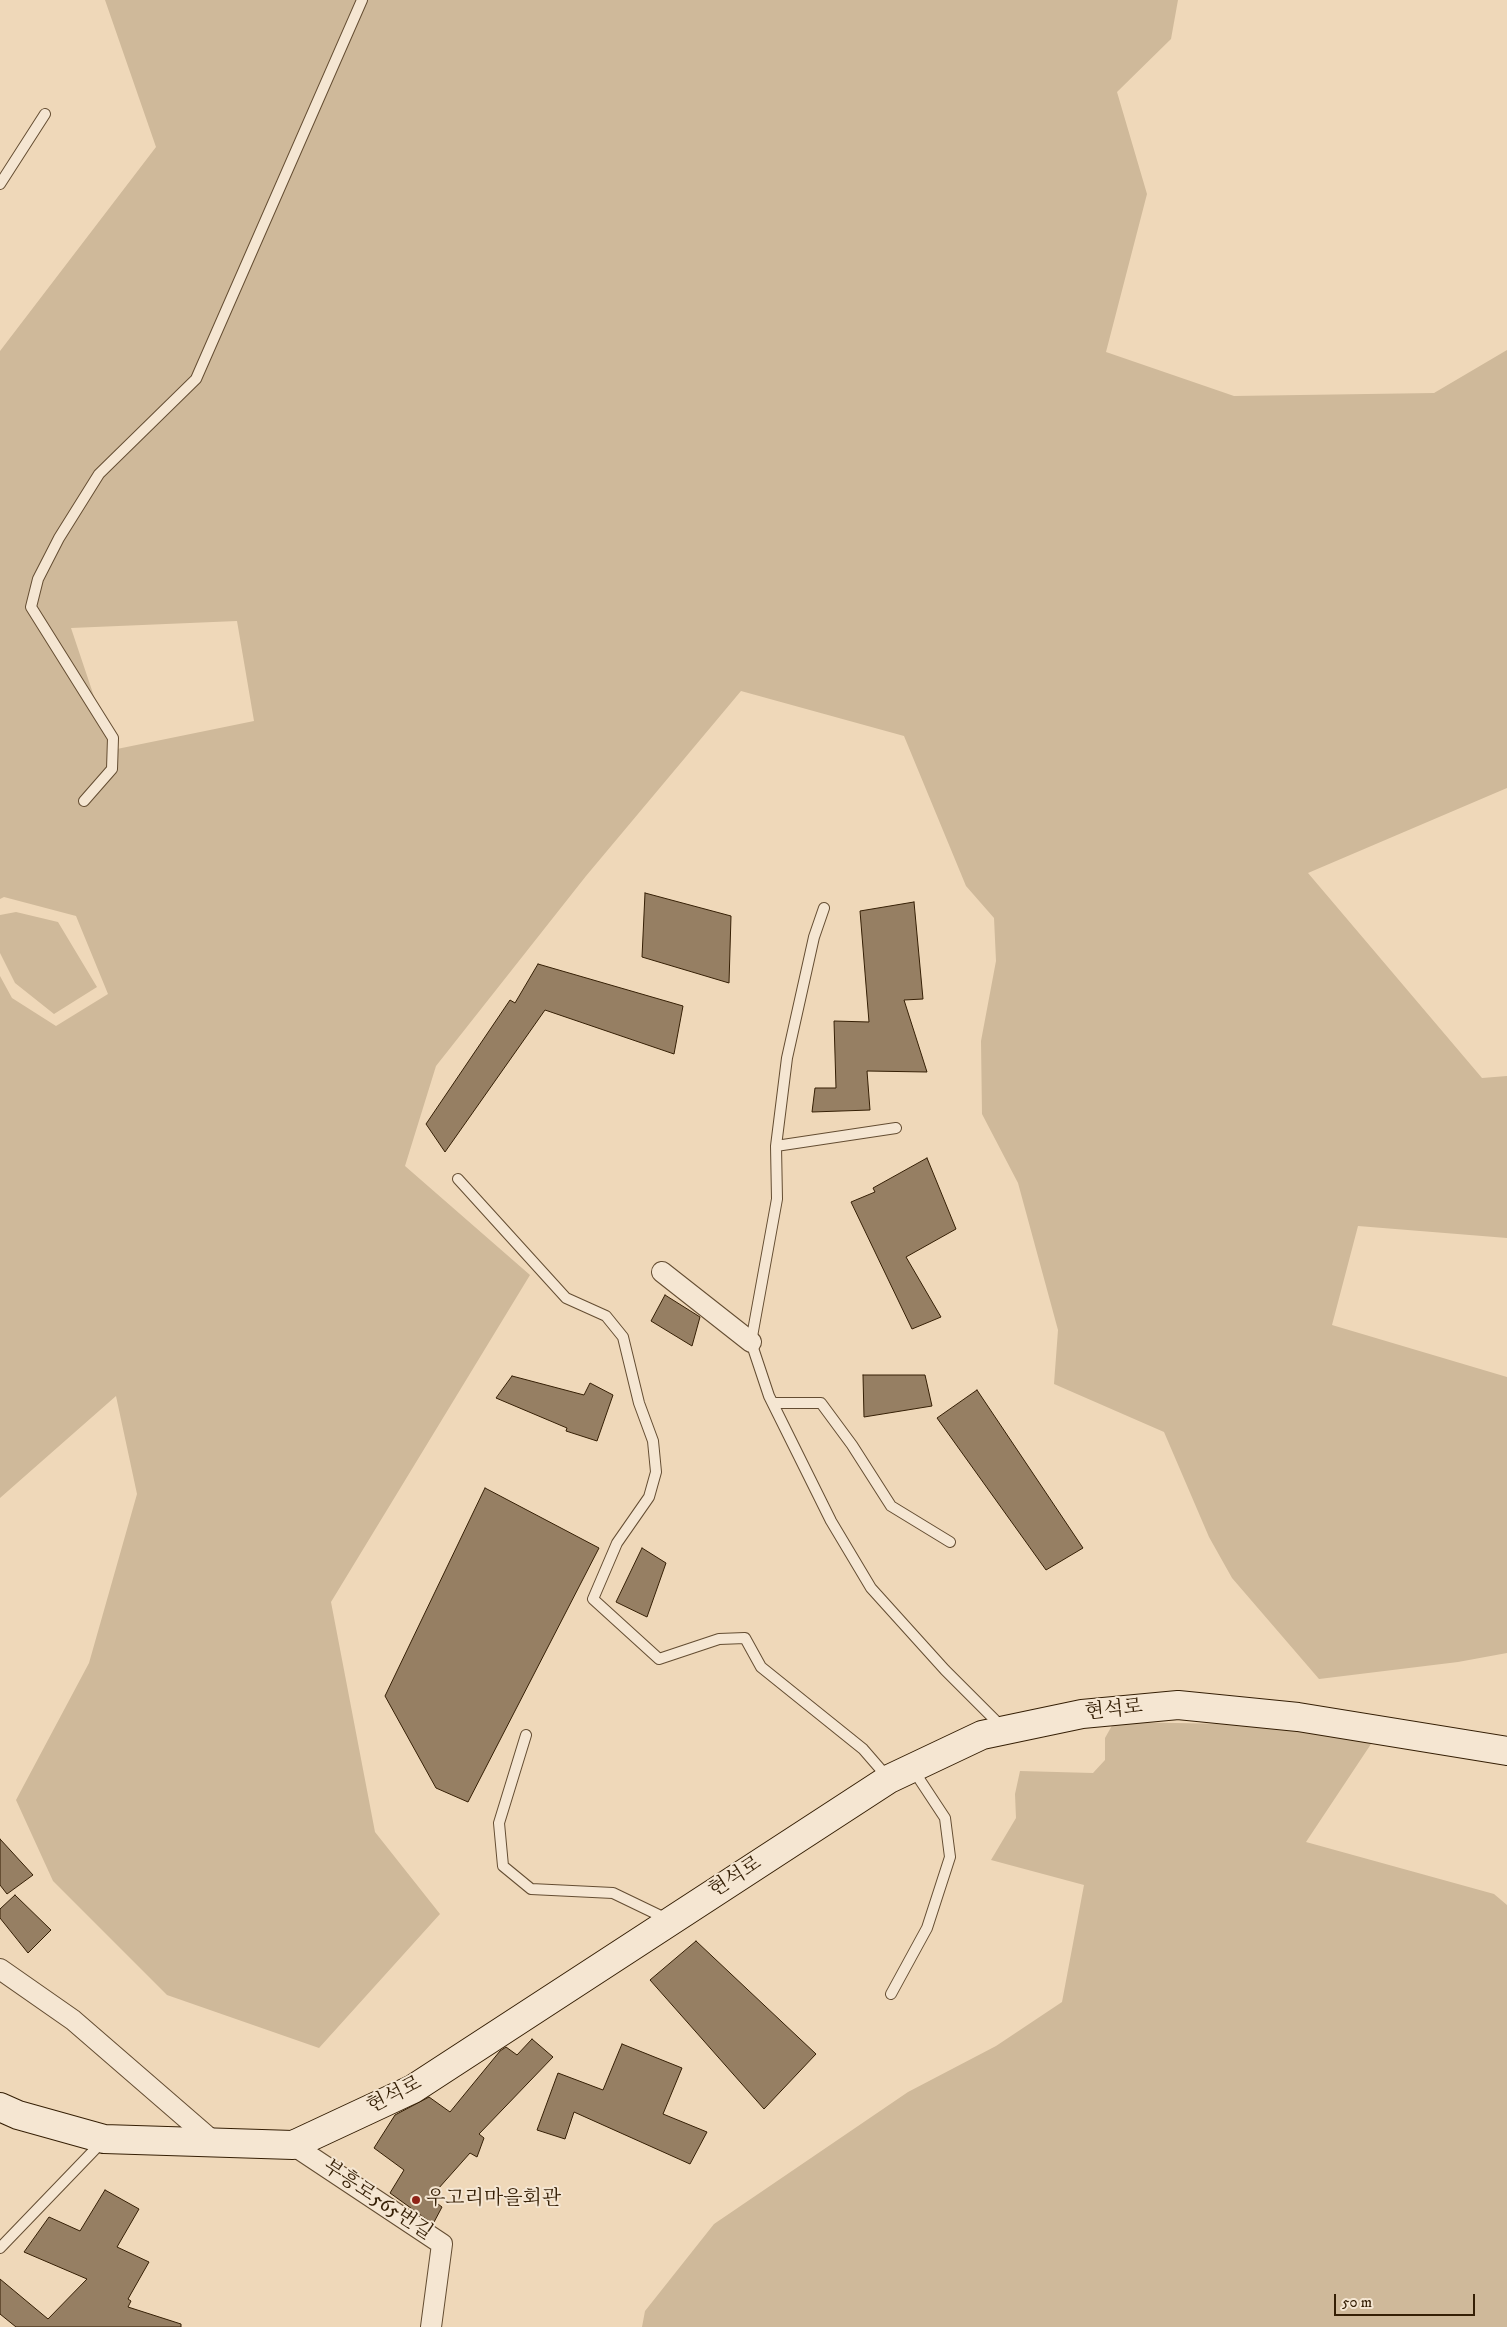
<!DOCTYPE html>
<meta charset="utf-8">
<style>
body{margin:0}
#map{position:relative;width:1507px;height:2327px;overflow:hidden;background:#efd8b9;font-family:"IM FELL DW Pica",serif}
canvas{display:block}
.scale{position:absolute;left:1334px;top:2294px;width:141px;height:22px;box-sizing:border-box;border:2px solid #351f05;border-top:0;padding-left:6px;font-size:15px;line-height:18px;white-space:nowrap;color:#351f05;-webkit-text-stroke:4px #f5e6d2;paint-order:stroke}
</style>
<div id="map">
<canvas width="1507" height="2327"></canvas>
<div class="scale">50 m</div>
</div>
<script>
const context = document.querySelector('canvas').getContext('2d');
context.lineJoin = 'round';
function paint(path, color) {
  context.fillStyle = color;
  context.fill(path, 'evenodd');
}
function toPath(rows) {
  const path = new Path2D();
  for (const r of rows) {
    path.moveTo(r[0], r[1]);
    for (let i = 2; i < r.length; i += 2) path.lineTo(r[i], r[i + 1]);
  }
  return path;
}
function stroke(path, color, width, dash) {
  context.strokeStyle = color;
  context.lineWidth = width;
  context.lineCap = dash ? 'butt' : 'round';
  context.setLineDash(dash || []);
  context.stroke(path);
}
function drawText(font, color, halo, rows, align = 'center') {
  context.font = font + ' "IM FELL DW Pica","Noto Serif KR",serif';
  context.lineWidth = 4;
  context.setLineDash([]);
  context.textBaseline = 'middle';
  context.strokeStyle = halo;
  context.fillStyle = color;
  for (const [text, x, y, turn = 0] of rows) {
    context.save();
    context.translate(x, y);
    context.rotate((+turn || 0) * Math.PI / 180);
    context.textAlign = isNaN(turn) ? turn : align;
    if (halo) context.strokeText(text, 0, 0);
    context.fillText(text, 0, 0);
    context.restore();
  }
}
paint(toPath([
 [105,0,1178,0,1171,39,1117,92,1147,194,1106,352,1234,396,1434,393,1507,350,1507,788,1308,873,1482,1078,1507,1076,1507,1238,1358,1226,1332,1325,1507,1377,1507,1653,1458,1662,1319,1679,1232,1578,1209,1537,1164,1432,1054,1384,1058,1330,1018,1183,982,1114,981,1041,996,961,994,918,966,886,904,736,741,691,586,876,436,1066,405,1166,530,1275,331,1602,375,1832,440,1914,319,2048,167,1995,53,1881,16,1800,89,1663,137,1494,116,1396,0,1498,0,976,12,998,56,1026,108,994,76,916,4,897,0,899,0,351,156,147],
 [237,621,254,721,112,750,71,628],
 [16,912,58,922,97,987,54,1014,15,983,0,953,0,915],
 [1114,1722,1236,1724,1373,1741,1306,1842,1494,1894,1507,1905,1507,2327,642,2327,645,2311,714,2224,908,2092,996,2046,1062,2002,1084,1885,991,1860,1016,1818,1015,1794,1020,1771,1093,1773,1105,1760,1105,1738]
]), '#cfb99a');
const building = toPath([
 [645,893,731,916,729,983,642,957,645,893],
 [914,902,923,999,904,1000,927,1072,867,1071,870,1110,812,1112,815,1088,836,1088,834,1021,869,1022,860,911,914,902],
 [538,964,683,1006,674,1054,545,1010,445,1152,426,1124,510,1000,515,1003,538,964],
 [927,1158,956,1229,906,1257,941,1317,912,1329,851,1202,875,1192,873,1188,927,1158],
 [665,1295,700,1317,692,1346,651,1321,665,1295],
 [863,1375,925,1375,932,1406,864,1417,863,1375],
 [512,1376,584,1395,590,1383,613,1395,597,1441,566,1431,567,1428,496,1398,512,1376],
 [977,1390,1083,1548,1046,1570,937,1418,977,1390],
 [485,1488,599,1548,468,1802,436,1788,385,1696,485,1488],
 [642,1548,666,1563,647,1617,616,1602,642,1548],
 [0,1839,33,1875,7,1894,0,1885,0,1839],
 [15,1895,51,1930,28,1953,0,1918,0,1909,15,1895],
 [696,1941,816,2054,764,2109,650,1980,696,1941],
 [532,2039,553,2057,479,2134,484,2138,477,2157,470,2153,430,2198,442,2207,433,2224,390,2193,404,2170,374,2148,395,2115,429,2097,450,2112,500,2051,506,2047,517,2055,532,2039],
 [622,2044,682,2068,663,2114,707,2132,690,2164,574,2112,565,2139,537,2130,558,2073,603,2090,622,2044],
 [105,2190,139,2209,117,2247,149,2262,128,2299,131,2301,128,2307,181,2324,181,2327,16,2327,0,2314,0,2279,48,2319,87,2279,24,2252,49,2217,80,2231,105,2190]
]);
paint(building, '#967f63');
stroke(building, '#351f05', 1);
const lane = toPath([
 [0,184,45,114],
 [84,801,112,769,113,738,31,607,38,579,59,538,99,474,196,379,362,0],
 [824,908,814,937,787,1058,776,1146,777,1199,751,1342,769,1396,831,1521,871,1588,945,1670,1002,1727],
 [776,1146,896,1128],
 [458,1179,566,1298,606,1316,623,1337,639,1403,653,1441,656,1472,649,1497,617,1543,593,1599,659,1659,719,1639,745,1638,761,1667,863,1749,889,1779],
 [773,1403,821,1403,852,1445,891,1506,950,1542],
 [526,1735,499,1823,503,1866,531,1889,613,1893,667,1919],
 [891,1994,927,1928,950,1857,945,1818,912,1768],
 [0,2248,102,2142]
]);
const street = toPath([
 [662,1272,751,1342],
 [0,1969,73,2020,215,2143],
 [293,2145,442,2244,431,2327]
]);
const secondary = toPath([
 [0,2107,18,2115,104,2139,293,2145,413,2089,889,1779,982,1735,1082,1714,1178,1705,1298,1717,1507,1751]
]);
stroke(lane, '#644d32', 12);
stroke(street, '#644d32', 22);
stroke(secondary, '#351f05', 30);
stroke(lane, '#f5e6d2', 10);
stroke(street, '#f5e6d2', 20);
stroke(secondary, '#f5e6d2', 28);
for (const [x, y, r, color] of [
 [416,2200,5,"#8f2418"]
]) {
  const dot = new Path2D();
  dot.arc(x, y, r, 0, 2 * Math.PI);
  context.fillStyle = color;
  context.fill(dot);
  stroke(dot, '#f5e6d2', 2);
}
drawText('20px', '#351f05', '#f5e6d2', [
 ["현석로",1114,1711,-6],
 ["현석로",736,1878,-33],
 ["현석로",395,2096,-27],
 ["부흥로565번길",377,2201,34]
]);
drawText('20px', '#351f05', '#f5e6d2', [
 ["우고리마을회관",426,2200]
], 'left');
</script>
